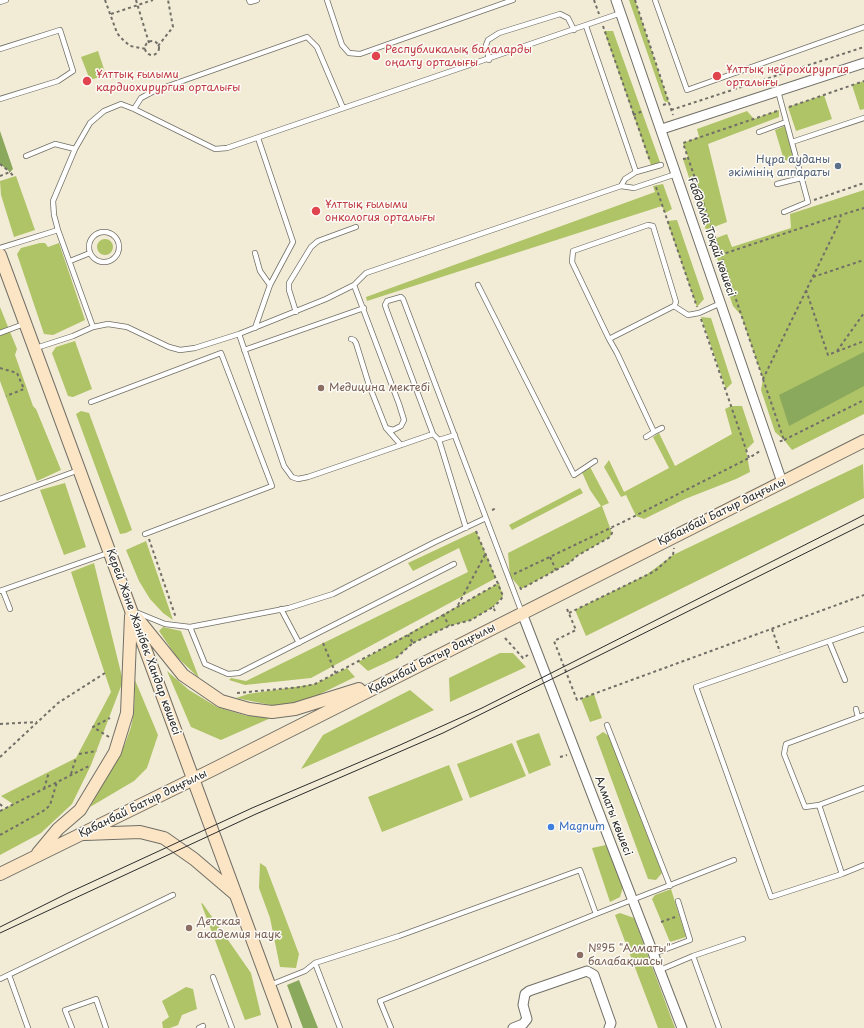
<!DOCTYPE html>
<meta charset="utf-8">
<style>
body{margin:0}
canvas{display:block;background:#f2ecd6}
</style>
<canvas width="864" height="1028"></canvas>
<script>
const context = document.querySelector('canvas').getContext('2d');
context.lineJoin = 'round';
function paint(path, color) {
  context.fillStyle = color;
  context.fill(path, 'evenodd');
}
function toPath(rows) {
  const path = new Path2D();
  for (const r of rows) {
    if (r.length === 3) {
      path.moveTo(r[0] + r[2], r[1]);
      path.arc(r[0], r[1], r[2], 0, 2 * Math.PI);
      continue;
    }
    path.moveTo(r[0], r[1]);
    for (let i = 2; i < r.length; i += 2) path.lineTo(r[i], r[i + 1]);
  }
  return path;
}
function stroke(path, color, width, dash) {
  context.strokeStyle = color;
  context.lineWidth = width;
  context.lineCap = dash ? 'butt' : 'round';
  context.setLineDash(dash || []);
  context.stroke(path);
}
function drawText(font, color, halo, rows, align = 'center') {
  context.font = font + ' "Playpen Sans",sans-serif';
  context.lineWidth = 3;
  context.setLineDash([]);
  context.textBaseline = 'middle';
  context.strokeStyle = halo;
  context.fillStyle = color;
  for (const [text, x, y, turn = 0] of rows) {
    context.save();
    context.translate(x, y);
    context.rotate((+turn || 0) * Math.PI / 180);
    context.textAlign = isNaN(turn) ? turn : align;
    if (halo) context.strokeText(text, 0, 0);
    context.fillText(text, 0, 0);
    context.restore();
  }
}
paint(toPath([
 [629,0,635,0,669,103,664,101],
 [604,31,613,31,661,165,652,168],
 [98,51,106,75,90,80,81,57],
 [864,81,864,109,860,110,852,85],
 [824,95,832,119,796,131,788,107],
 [779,110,779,117,708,144,727,222,706,230,683,159,688,157,683,143,699,137,697,129,747,111,754,119],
 [787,125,797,163,784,160,775,130],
 [16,176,35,230,14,237,1,195,0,181],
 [663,184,672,209,665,213,662,206,367,301,366,297,655,192,653,186],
 [864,190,864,414,792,450,784,440,775,432,761,390,763,379,741,315,733,306,711,240,727,234,732,247,791,228,790,214],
 [677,220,704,299,697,307,667,221],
 [105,247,8],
 [40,243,45,243,48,247,59,243,85,320,53,335,44,334,17,254,21,248],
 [0,307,17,349,15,355,33,406,36,409,61,470,37,481,0,381],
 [701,317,711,318,732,383,726,389],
 [75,341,92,389,73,397,68,396,52,353,56,347],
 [731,406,742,406,754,442,746,450,750,472,736,479,685,499,644,519,636,516,626,495,621,497,604,467,609,460,624,492,669,468,653,437,659,433,675,466,732,434,725,409],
 [81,411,89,413,132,530,126,533,120,534,76,414],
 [863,464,864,498,586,636,575,610,646,575,673,555],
 [589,465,609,503,602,506,612,533,610,537,577,556,569,563,521,589,510,576,508,553,601,506,590,490,581,470],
 [65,483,86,547,64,555,40,490],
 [580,488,583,493,512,530,509,525],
 [476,531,496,578,311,678,245,685,229,680,231,678,246,681,468,572,459,548,413,571,408,563],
 [146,541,173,620,163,613,150,599,139,581,126,550],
 [94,563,123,681,91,765,72,804,41,833,0,855,0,811,13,804,1,796,76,758,111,692,71,572],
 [499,583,503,596,493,607,471,620,449,626,413,643,396,658,368,671,358,662],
 [163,627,181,631,199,678,176,656,159,631],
 [500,653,513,653,526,667,450,702,449,678],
 [347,668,355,677,316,696,281,707,236,698,248,694,315,684],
 [167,671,189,690,217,707,247,716,273,717,221,740,191,727],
 [135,680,158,735,147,768,134,781,90,807,125,744,131,727,134,712],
 [410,690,434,710,301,769,323,735],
 [594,694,602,718,590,722,581,699],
 [603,732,609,736,662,873,656,880,648,879,596,737],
 [539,733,551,765,529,774,516,741],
 [512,743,526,776,470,798,457,764],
 [449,765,463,800,382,832,368,797],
 [606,845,623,887,620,897,610,902,592,848],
 [260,863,266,867,299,954,296,968,280,967,270,918,259,888],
 [671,889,686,937,670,942,652,899,655,895],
 [201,903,203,904,251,973,261,1015,245,1020],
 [620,913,634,918,675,1028,658,1028,615,915],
 [186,987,193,989,197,1009,182,1015,178,1025,170,1028,163,1028,162,1022,169,1017,162,1001]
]), '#afc367');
paint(toPath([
 [0,131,13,169,10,172,0,164],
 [864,352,864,386,789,426,779,395],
 [299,980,318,1028,303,1028,287,985]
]), '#8ba95c');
const lane = toPath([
 [249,0,250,2,257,0],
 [327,0,342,45,349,53,360,54,513,0],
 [655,0,687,90,864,27],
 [0,2,6,0],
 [0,49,60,30,73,71,58,81,0,99],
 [489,60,486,45,488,40,499,33,560,14,568,18,574,30],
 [778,91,808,202,784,212],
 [134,109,141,98,154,91,307,37,317,47,343,108],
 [759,132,786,122],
 [792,142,864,118],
 [26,156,55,144,75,149],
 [636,172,661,165],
 [777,184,801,178],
 [621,186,634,188,676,174],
 [58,230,93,327],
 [104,247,15],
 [0,248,58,230,54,215,53,201,75,149,90,123,104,111,121,104,134,109,215,149,227,148,621,13],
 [255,253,260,271,270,285],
 [70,261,90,253],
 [478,285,574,475,595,461],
 [674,306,688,315,699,313,721,303],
 [296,312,289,290,289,283,311,247,318,241,356,227],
 [255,328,270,285,293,242,258,138],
 [0,333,24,324],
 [239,334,284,466,292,477,298,479,308,477,433,434],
 [351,339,354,340,356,343,369,385,386,428,393,430,401,426,404,420,399,404,354,285],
 [609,339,674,306,676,302,653,226,648,225,573,251,572,262,609,339,617,353,654,432,646,437],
 [36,348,73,336,93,327,108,324,127,327,169,347,180,350,195,348,239,334,326,299,354,285,366,273,621,186,625,179,636,172,586,26],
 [244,350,364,308],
 [91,402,221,353,272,486,145,534],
 [386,428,401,445],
 [654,432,662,428],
 [455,435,439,440,433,434,387,311,385,305,387,301,401,297,403,299,522,613],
 [439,440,466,528],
 [0,499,79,470],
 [0,591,108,553],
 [3,591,10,609],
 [281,609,299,643],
 [138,613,165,624,190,627,289,608,333,594,435,542,486,518],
 [190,627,205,664,228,674,239,673,454,564],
 [864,629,696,687,771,897,842,874,864,865],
 [829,641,845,680],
 [856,709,858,717],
 [607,725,670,886],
 [819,805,864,788],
 [842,874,819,805,805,807,784,754,786,744,864,715],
 [653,954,690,940,678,901],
 [693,956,743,939],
 [315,963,399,936,580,870,596,914,734,860],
 [660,970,693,956,719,1028],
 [9,975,28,1028],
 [213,977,232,1028],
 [0,979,173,895],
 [270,985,305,971,315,963,340,1028],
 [72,1028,65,1010,96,999,106,1028],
 [199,1028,203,1026],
 [391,1028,380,1001,596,914]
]);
const street = toPath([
 [616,0,782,482],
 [662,129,864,63],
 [522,613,682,1028],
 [513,1028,523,1024,527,1019,523,1005,525,994,529,991,587,971,594,975,611,1023,609,1028]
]);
const secondary = toPath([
 [0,255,285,1028],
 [137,618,183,675,221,701,249,709,272,712,295,709,359,689],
 [85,834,140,832,164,838,194,859,235,894],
 [38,853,58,829,80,810,115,752,127,713,131,616],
 [0,874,214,769,864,441]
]);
stroke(lane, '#716f67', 6);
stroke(street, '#716f67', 11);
stroke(secondary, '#716f67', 14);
stroke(toPath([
 [105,0,117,33,121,38,130,46,146,49],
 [136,0,149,43],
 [594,0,599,14],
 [635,0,673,115],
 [111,14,153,0],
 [603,26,650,161],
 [152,48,7],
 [158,46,173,27,168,0],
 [663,105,669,103],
 [789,107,864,81],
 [671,110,864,47],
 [777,111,683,143,763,379,839,223,841,215,864,208],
 [633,115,643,111],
 [683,159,688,158],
 [0,164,10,172],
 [0,176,10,172,14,177],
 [656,187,697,307],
 [814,200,864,183],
 [720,255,840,215],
 [813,277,864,260],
 [806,290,828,355,864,341],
 [701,319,749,458,760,451],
 [837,351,864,313],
 [0,368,17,373,24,389,6,396],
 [763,379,784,440,778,442],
 [784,440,864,400],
 [492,510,497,508],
 [476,531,503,596,500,601,493,607],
 [149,539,176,618],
 [550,557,556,570],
 [514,574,625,521,749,458],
 [520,587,521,589,569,563,577,556,610,537,612,533,611,528],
 [458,605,486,553],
 [567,609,576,630,554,641,577,700,864,595],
 [569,613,655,571,673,555,674,548],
 [443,614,449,626],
 [772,629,780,652],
 [505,638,523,658,528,655],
 [323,643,336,674],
 [413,643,449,626,471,620,493,607,495,611],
 [396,658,413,643,408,635],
 [237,693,301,687,315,684,408,635,499,583],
 [0,724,37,722],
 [109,737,93,727,110,718],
 [79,754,97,751],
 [0,757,58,703,105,673],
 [560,757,567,755],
 [71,774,76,758],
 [44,789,49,772],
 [0,804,4,808],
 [0,811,91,765],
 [0,835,45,810,50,805,57,782],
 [661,922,675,917]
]), '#716f67', 2, [3, 3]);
stroke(lane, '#fff', 4.5);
stroke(street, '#fff', 9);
stroke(secondary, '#fce5c4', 12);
stroke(toPath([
 [0,927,68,893,252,808,400,745,482,708,864,515],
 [0,933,256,814,443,733,864,524]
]), '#2b2b2b', 1);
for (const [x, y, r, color] of [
 [376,56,5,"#e0444e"],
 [717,76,5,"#e0444e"],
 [87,81,5,"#e0444e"],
 [838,166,4,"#5c6f8a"],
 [316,211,5,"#e0444e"],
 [321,388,4,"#8d6e63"],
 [551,827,4,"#3f7fe0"],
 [189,928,4,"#8d6e63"],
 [580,955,4,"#8d6e63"]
]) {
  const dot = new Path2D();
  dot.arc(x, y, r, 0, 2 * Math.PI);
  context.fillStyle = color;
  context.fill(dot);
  stroke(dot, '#fdfcf7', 1.5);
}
drawText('11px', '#be3a42', '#fdfcf7', [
 ["Республикалық балаларды",385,50],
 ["оңалту орталығы",385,63],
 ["Ұлттық нейрохирургия",726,70],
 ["орталығы",726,83],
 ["Ұлттық ғылыми",96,75],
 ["кардиохирургия орталығы",96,88],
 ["Ұлттық ғылыми",325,205],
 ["онкология орталығы",325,218]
], 'left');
drawText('11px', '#4e5e75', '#fdfcf7', [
 ["Нұра ауданы",830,160],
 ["әкімінің аппараты",830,173]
], 'right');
drawText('11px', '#2b2b2b', '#fdfcf7', [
 ["Ғабдолла Тоқай көшесі",711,237,71],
 ["Қабанбай Батыр даңғылы",722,512,-26],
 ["Керей Және Жәнібек Хандар көшесі",143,642,70],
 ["Қабанбай Батыр даңғылы",432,659,-27],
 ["Қабанбай Батыр даңғылы",143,804,-26],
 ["Алматы көшесі",613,816,69]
]);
drawText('11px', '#785e54', '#fdfcf7', [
 ["Медицина мектебі",329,388],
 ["Детская",197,922],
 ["академия наук",197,935],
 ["№95 \"Алматы\"",588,949],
 ["балабақшасы",588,962]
], 'left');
drawText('11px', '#366cbe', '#fdfcf7', [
 ["Magnum",559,827]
], 'left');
</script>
